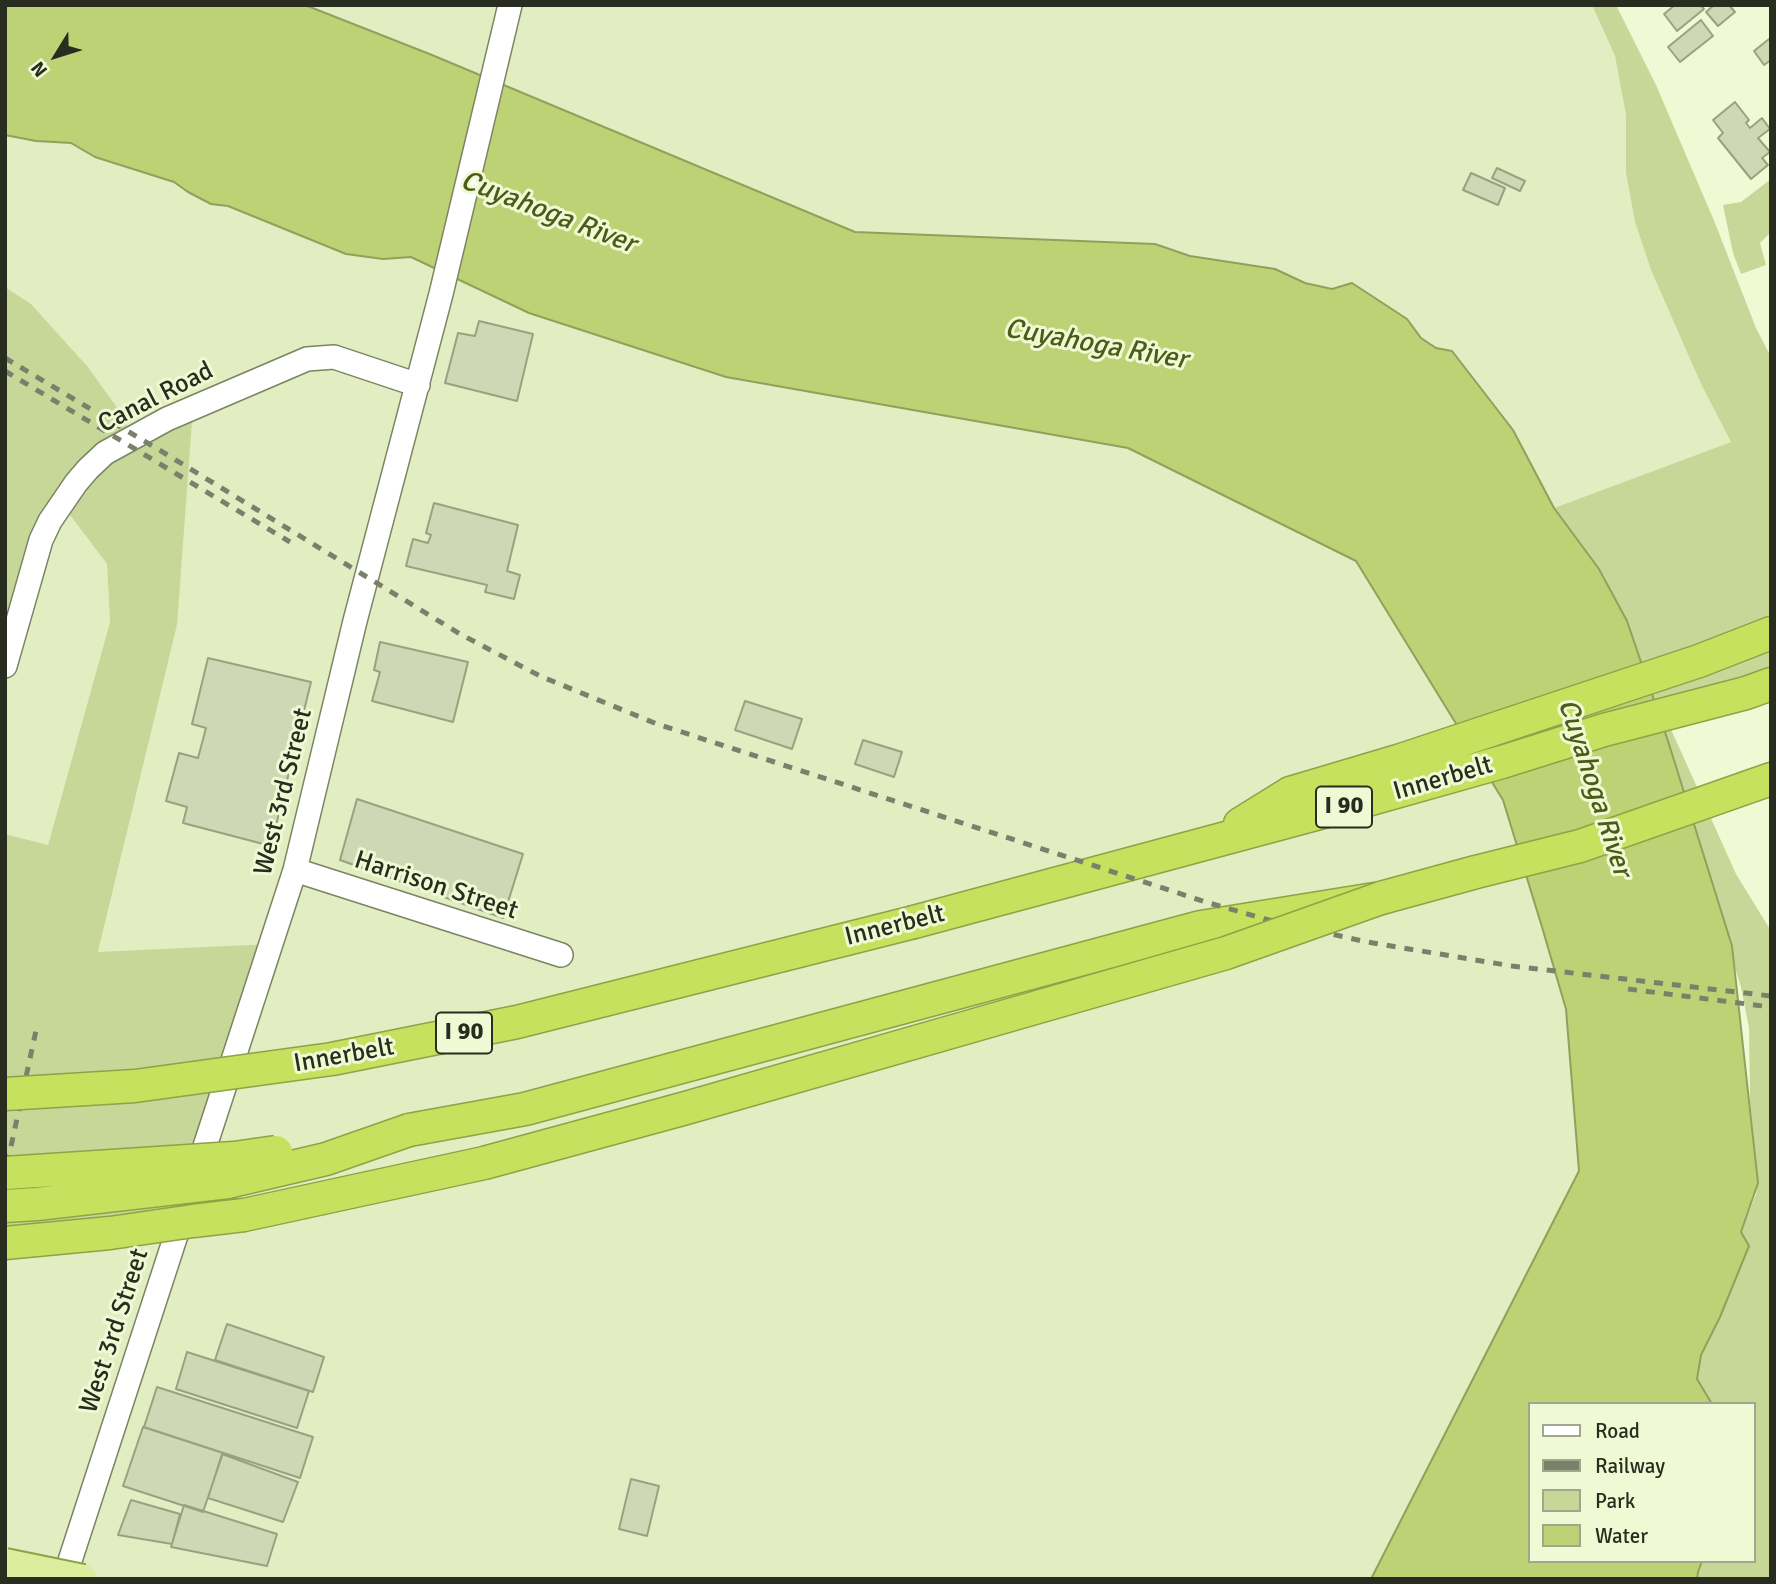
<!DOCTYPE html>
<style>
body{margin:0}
#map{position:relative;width:1776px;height:1584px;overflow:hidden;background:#eff9d4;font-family:Signika,sans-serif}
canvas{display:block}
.frame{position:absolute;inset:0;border:7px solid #292d1f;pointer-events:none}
.legend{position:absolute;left:1528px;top:1402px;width:228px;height:161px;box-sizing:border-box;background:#eff9d4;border:2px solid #a0a78c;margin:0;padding:9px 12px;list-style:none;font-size:21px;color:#292d1f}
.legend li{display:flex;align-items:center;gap:14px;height:35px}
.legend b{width:35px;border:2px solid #a0a78c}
.north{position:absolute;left:21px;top:21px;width:70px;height:70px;-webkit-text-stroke:5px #eff9d4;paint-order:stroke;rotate:232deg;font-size:19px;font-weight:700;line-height:28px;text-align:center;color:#292d1f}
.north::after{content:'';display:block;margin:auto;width:24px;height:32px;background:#292d1f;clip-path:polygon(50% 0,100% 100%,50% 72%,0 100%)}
</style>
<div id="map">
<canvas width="1776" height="1584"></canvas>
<div class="frame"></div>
<ul class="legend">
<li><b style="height:9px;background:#fff"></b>Road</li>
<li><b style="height:9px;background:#7a8069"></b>Railway</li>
<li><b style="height:19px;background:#c7d798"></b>Park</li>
<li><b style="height:19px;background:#bdd275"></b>Water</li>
</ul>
<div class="north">N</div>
</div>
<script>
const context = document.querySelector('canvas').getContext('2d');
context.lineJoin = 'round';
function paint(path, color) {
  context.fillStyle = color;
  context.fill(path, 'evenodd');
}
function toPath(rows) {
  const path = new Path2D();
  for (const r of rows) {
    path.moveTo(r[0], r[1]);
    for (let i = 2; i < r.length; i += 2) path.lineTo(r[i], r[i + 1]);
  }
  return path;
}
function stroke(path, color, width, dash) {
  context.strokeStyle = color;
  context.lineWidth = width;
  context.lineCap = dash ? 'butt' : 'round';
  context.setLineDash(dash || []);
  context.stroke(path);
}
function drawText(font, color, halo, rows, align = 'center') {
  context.font = font + ' Signika,sans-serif';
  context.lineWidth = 6;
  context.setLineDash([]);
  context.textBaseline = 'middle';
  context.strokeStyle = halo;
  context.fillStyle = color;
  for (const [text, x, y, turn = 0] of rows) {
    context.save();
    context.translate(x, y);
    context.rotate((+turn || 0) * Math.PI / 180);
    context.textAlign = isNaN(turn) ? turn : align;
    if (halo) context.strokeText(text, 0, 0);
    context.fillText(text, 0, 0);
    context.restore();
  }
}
paint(toPath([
 [305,5,1592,5,1615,56,1626,115,1626,173,1635,222,1651,270,1701,384,1731,442,1554,508,1513,431,1436,348,1421,338,1407,319,1352,283,1332,289,1305,283,1275,269,1190,256,1155,244,855,232,432,55],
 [5,135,36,141,71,143,95,157,174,182,188,192,211,204,228,205,346,254,383,259,411,257,529,313,726,377,1128,448,1356,561,1503,800,1542,927,1566,1009,1579,1171,1371,1579,5,1579,5,1243,270,944,98,953,177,625,131,433,116,406,88,367,31,304,5,287],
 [61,503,107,564,110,622,48,845,5,834,5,628]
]), '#e2edc1');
paint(toPath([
 [1592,5,1616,5,1656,85,1715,223,1756,328,1771,357,1771,682,1665,716,1736,874,1771,931,1771,1579,1697,1579,1698,1572,1702,1561,1753,1561,1753,1404,1712,1404,1697,1379,1701,1355,1720,1317,1749,1246,1741,1232,1756,1194,1758,1183,1750,1100,1749,1028,1741,987,1627,621,1603,574,1554,508,1731,442,1701,384,1651,270,1635,222,1626,173,1626,115,1615,56],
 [1771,179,1771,232,1760,243,1766,265,1741,274,1733,253,1723,205,1741,202],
 [5,287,31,304,88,367,116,406,131,433,193,408,177,625,98,952,271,944,180,1222,5,1243,5,834,48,845,110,622,107,564,61,503,5,628]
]), '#c7d798');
const water = toPath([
 [5,5,305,5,432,55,855,232,1155,244,1190,256,1275,269,1305,283,1332,289,1352,283,1407,319,1421,338,1436,348,1452,351,1513,430,1554,508,1599,569,1627,621,1668,741,1732,946,1758,1183,1741,1232,1749,1246,1720,1317,1701,1355,1697,1379,1712,1404,1529,1404,1529,1561,1702,1561,1698,1572,1697,1579,1371,1579,1579,1171,1566,1009,1542,927,1503,800,1356,561,1128,448,726,377,529,313,411,257,383,259,346,254,228,206,211,204,188,192,174,182,95,157,71,143,36,141,5,135,5,5]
]);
paint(water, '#bdd275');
stroke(water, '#91a05b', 2);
const building = toPath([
 [1675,5,1700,5,1704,9,1677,31,1664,14,1675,5],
 [1714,5,1729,5,1735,12,1718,26,1706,12,1714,5],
 [1701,20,1713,36,1680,62,1668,47,1701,20],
 [1769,39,1771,42,1771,60,1764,65,1754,51,1769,39],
 [1735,102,1749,120,1746,123,1750,128,1762,118,1770,129,1758,138,1770,152,1762,158,1768,165,1751,179,1718,138,1723,133,1713,120,1735,102],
 [1497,168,1525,181,1520,191,1492,178,1497,168],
 [1471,173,1505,188,1498,205,1463,190,1471,173],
 [479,321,533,334,517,401,445,383,458,333,475,336,479,321],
 [434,503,518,525,507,571,520,575,514,599,485,592,487,585,406,566,413,539,428,543,431,535,426,533,434,503],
 [380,642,468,662,453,722,372,701,380,672,374,670,380,642],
 [208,658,311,682,271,846,183,823,187,807,166,801,179,753,198,758,206,728,192,724,208,658],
 [745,701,802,719,792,749,735,730,745,701],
 [863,740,902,752,894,777,855,764,863,740],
 [357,799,523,854,503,918,340,860,357,799],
 [227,1324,324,1357,313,1392,215,1360,227,1324],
 [187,1352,309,1391,297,1428,176,1389,187,1352],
 [157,1387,313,1437,300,1478,144,1427,157,1387],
 [143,1427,223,1453,203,1512,123,1486,143,1427],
 [222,1454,298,1482,283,1522,208,1498,222,1454],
 [631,1479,659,1486,647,1536,619,1529,631,1479],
 [131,1500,180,1514,172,1544,118,1535,131,1500],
 [184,1505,277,1534,267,1566,171,1547,184,1505]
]);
paint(building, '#ced8b4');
stroke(building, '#99a280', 2);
const minor = toPath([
 [5,666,41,540,50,521,76,483,88,469,105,453,167,419,307,359,334,357,418,385],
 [295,870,561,955],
 [64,1579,295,870,355,621,441,294,510,5]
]);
const highway = toPath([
 [1240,824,1290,793,1401,760,1699,661,1771,633],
 [914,922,1360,802,1502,762,1604,730,1746,693,1771,684],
 [409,1130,525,1109,1201,927,1381,898,1476,872,1580,846,1771,779]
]);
stroke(minor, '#7b8462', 26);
stroke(highway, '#8ea247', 35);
stroke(minor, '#fff', 23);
stroke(highway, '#c5e15d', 32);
stroke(toPath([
 [5,358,166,454,460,634,540,676,657,724,1209,903,1265,919,1367,942,1512,966,1771,996],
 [5,371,290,542],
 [1628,989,1771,1007],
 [5,1163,10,1151,37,1026]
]), '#7a8069', 5, [9, 9]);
const majorBridge = toPath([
 [5,1563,83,1579]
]);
const highwayBridge = toPath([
 [5,1094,135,1086,332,1059,517,1022,914,922],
 [5,1173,234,1158,276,1152],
 [5,1206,37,1204,228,1182,326,1159,409,1130],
 [5,1243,110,1233,193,1221,244,1215,484,1163,686,1108,1226,953,1381,898]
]);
stroke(majorBridge, '#8ea247', 32, []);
stroke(highwayBridge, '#8ea247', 35, []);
stroke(majorBridge, '#dced9e', 28);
stroke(highwayBridge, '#c5e15d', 32);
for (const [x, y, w] of [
 [1344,807,56],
 [464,1033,56]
]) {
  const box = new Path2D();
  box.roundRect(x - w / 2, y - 20.5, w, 41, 5);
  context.fillStyle = '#eff9d4';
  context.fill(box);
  stroke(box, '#292d1f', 2);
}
drawText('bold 24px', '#292d1f', null, [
 ["I 90",1344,807],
 ["I 90",464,1033]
]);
drawText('26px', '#292d1f', '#eff9d4', [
 ["Canal Road",156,398,-27],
 ["Innerbelt",1443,779,-16],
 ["West 3rd Street",284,792,-76],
 ["Harrison Street",436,886,18],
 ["Innerbelt",895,926,-14],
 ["Innerbelt",344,1056,-10],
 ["West 3rd Street",115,1331,-72]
]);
drawText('italic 28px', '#4e5b18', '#eff9d4', [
 ["Cuyahoga River",548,213,21],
 ["Cuyahoga River",1096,345,10],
 ["Cuyahoga River",1594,788,72]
]);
</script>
